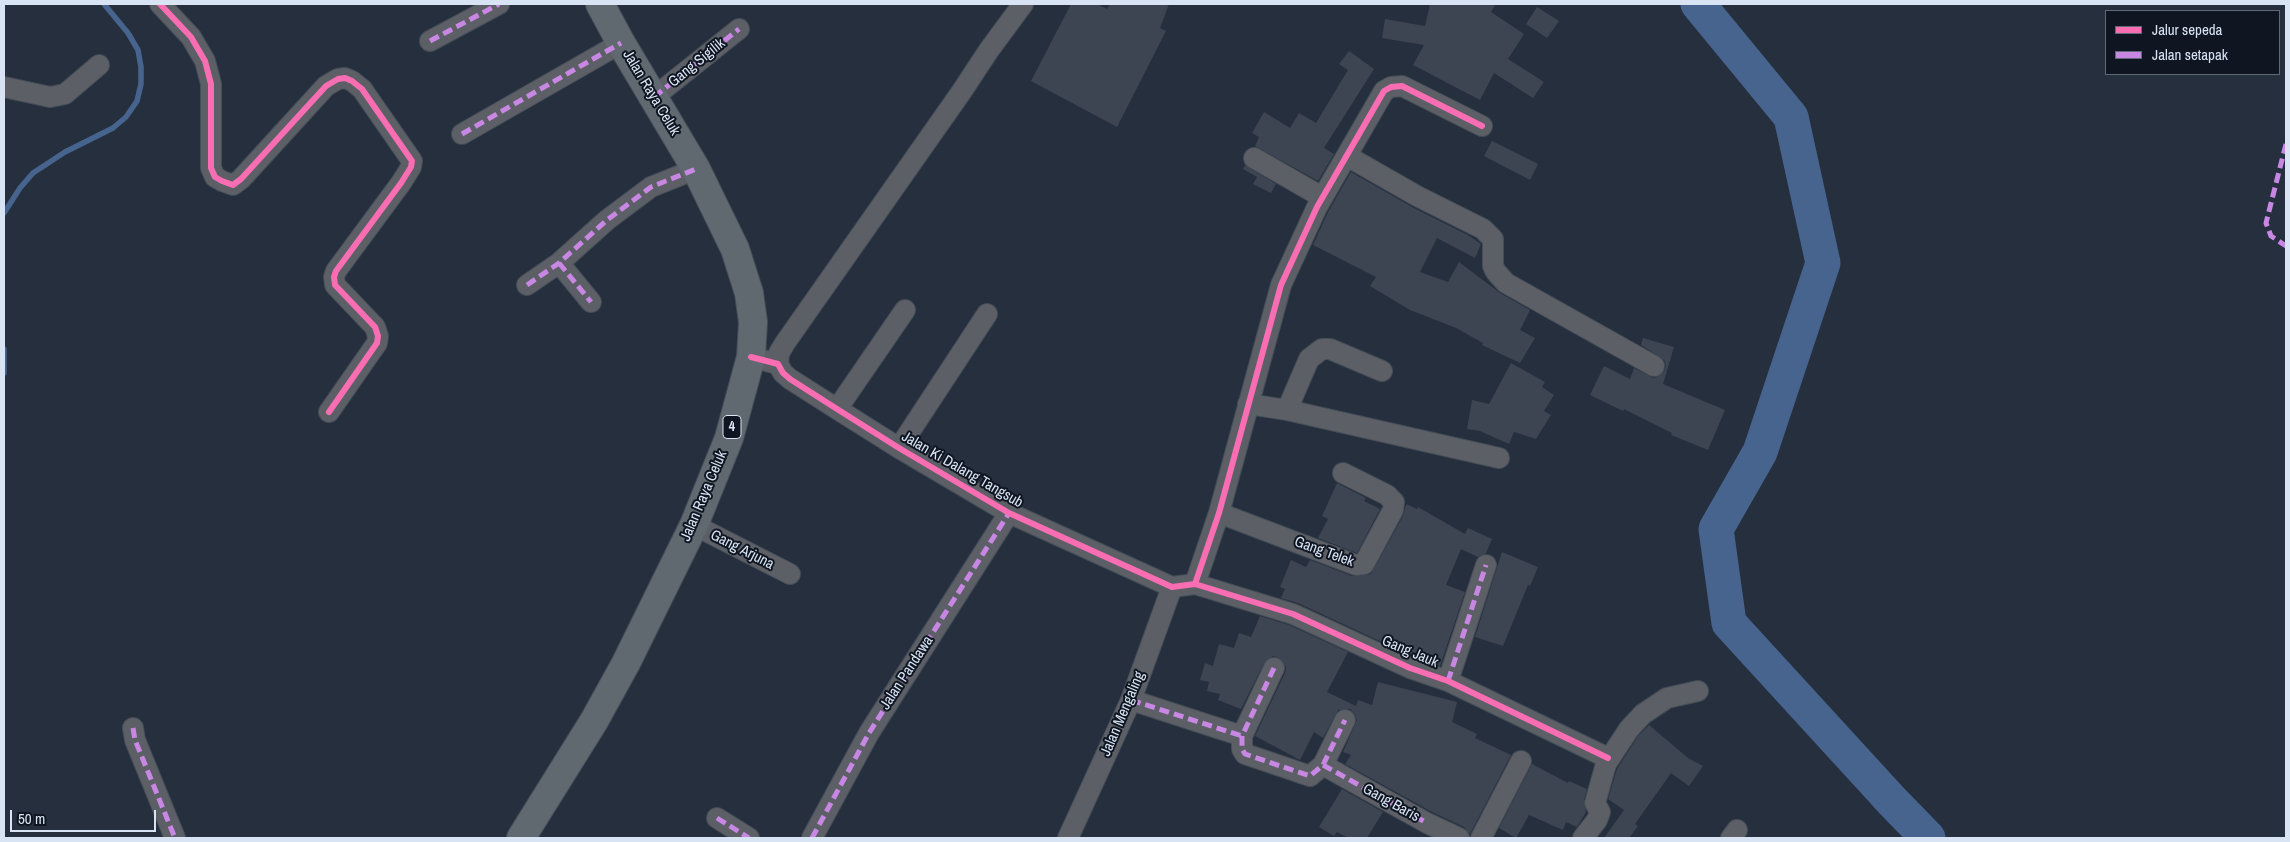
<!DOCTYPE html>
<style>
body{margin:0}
#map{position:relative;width:2290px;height:842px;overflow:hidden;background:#262f3d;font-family:"Archivo Narrow",sans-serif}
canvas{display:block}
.frame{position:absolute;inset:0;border:5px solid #d8e3f3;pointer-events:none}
.legend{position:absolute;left:2105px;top:10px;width:175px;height:65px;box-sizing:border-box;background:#0f1621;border:1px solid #5f6875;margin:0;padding:6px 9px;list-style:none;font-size:15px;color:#d8e3f3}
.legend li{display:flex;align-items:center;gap:10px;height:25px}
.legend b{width:25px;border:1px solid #5f6875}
.scale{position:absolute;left:10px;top:810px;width:146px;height:22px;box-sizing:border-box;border:2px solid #d8e3f3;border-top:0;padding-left:6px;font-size:15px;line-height:18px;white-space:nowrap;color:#d8e3f3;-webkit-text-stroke:4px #0f1621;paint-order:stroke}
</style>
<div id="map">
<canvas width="2290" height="842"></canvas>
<div class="frame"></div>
<ul class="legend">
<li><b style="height:6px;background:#f96db3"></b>Jalur sepeda</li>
<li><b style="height:6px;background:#c787e3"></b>Jalan setapak</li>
</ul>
<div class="scale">50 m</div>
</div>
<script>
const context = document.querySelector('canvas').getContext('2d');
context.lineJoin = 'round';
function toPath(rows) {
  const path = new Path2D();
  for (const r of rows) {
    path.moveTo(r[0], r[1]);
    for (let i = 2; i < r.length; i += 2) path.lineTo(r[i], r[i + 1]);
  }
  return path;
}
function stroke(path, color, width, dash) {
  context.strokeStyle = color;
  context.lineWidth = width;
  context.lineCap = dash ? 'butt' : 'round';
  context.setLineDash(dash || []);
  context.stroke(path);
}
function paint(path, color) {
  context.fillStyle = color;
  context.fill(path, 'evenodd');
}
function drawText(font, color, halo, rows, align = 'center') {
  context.font = font + ' "Archivo Narrow",sans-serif';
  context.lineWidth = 4;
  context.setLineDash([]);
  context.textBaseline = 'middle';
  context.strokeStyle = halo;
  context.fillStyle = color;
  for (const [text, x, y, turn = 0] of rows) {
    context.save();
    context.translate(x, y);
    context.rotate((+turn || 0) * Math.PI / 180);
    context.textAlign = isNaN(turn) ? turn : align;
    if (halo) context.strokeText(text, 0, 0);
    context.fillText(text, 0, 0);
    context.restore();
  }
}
stroke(toPath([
 [4,213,20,188,33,173,65,152,113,128,126,117,137,101,141,84,141,67,138,50,128,33,104,4],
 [4,349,4,373]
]), '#47648e', 5.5);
stroke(toPath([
 [1698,4,1791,117,1823,263,1760,452,1716,529,1729,623,1892,801,1928,838]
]), '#47648e', 35);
paint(toPath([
 [1071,4,1097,4,1107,9,1110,4,1169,4,1160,28,1166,31,1117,127,1031,81],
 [1430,4,1496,4,1491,12,1524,34,1508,59,1544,82,1533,98,1494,73,1480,100,1413,65,1424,45,1382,38,1385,19,1425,26],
 [1537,7,1559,21,1547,38,1526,24],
 [1349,51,1374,69,1324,148,1334,154,1318,181,1255,146,1259,137,1252,133,1264,112,1290,128,1299,113,1316,123,1348,70,1339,64],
 [1492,141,1538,164,1530,180,1484,156],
 [1245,165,1276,184,1271,193,1253,184,1257,177,1243,169],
 [1351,172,1412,207,1468,235,1481,244,1475,258,1437,238,1420,272,1448,282,1459,262,1500,293,1530,310,1520,330,1535,338,1520,363,1482,345,1483,343,1456,328,1410,310,1370,286,1376,277,1313,245,1328,212],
 [1643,338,1674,347,1663,384,1725,410,1708,450,1671,435,1672,433,1624,409,1623,411,1590,395,1604,366,1630,379,1634,368,1654,378,1664,372,1666,366,1664,360,1641,345],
 [1511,363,1545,382,1542,387,1554,395,1544,411,1551,415,1536,439,1514,432,1509,444,1480,431,1467,429,1472,400,1489,404],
 [1337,483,1366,498,1364,501,1380,509,1357,553,1318,538,1328,519,1322,516],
 [1406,504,1417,509,1418,507,1465,534,1468,528,1492,539,1486,553,1478,557,1461,549,1446,585,1465,592,1440,666,1414,657,1298,603,1281,598,1285,589,1280,587,1291,560,1306,567,1310,560,1352,576,1371,574,1403,516],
 [1502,552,1538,567,1530,586,1528,585,1503,646,1475,637],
 [1260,616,1289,625,1348,652,1327,692,1356,706,1358,700,1372,705,1378,682,1457,702,1452,722,1477,734,1475,738,1511,755,1470,834,1464,827,1432,812,1345,764,1351,755,1343,752,1357,720,1355,714,1350,709,1338,710,1323,738,1314,732,1300,760,1255,736,1285,673,1286,667,1279,658,1273,656,1264,663,1241,709,1218,700,1220,694,1207,691,1209,682,1200,680,1205,663,1213,666,1219,644,1234,648,1239,633,1251,637],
 [1649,725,1688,758,1703,766,1689,786,1671,773,1635,824,1638,826,1629,838,1604,838,1624,810,1608,799,1617,769,1638,736],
 [1532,764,1568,783,1569,781,1587,789,1584,800,1586,812,1577,827,1566,822,1563,830,1529,815,1516,838,1499,828],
 [1342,789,1383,812,1367,838,1348,838,1337,832,1334,836,1319,827]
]), '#3e4552');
const minor = toPath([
 [160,4,191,37,205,61,211,84,211,168,215,177,222,181,233,185,241,179,326,86,338,79,345,78,352,81,362,89,412,161,411,167,401,183,336,271,334,277,335,285,375,327,378,336,377,343,329,412],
 [430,41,499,4],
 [4,87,50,97,65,94,99,65],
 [654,97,739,29],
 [462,134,621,43],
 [1347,156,1417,196,1483,229,1493,239,1493,266,1496,272,1506,283,1654,366],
 [1254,158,1322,197],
 [559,263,591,302],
 [527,285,559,263,607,220,651,187,696,169],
 [751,357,778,364,783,373,790,379,837,409,899,448,1009,513,1172,587],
 [778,364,779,353,785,343,962,91,989,50,1023,4],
 [1248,404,1287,410,1499,458],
 [837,409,905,310],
 [1287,410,1309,359,1322,349,1330,349,1382,371],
 [899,448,987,314],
 [1219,513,1356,565,1364,564,1393,510,1394,502,1387,495,1343,473],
 [694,525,790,574],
 [1195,584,1293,614,1410,668,1448,681,1608,758],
 [1172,587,1195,584,1219,513,1281,285,1317,207,1384,91,1391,87,1402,86,1482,126],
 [1274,668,1242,736,1242,749,1245,754,1310,776,1323,765,1345,720],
 [1448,681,1486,565],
 [1131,700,1242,736],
 [133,728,135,740,175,838],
 [1323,765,1427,823,1459,838],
 [717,818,749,838],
 [812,838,869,733,1009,513],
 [1068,838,1131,700,1172,587],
 [1481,838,1521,761],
 [1583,838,1597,820,1600,812,1595,803,1606,764,1629,729,1643,714,1667,698,1698,691],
 [1731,838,1737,830]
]);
const trunk = toPath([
 [521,838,594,721,626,663,694,525,729,438,751,357,753,322,749,293,735,249,696,169,621,43,600,4]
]);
stroke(minor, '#444d58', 22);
stroke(trunk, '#444d58', 30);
stroke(minor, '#5c5f65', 20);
stroke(trunk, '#606870', 28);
stroke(toPath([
 [430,41,499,4],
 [654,97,739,29],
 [462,134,621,43],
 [2286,144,2266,223,2271,236,2286,246],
 [559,263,591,302],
 [527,285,559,263,607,220,651,187,696,169],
 [1274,668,1242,736,1242,749,1245,754,1310,776,1323,765,1345,720],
 [1448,681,1486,565],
 [1131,700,1242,736],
 [133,728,135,740,175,838],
 [1323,765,1427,823],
 [717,818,749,838],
 [812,838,869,733,1009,513]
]), '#c787e3', 5, [10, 5]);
stroke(toPath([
 [160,4,191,37,205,61,211,84,211,168,215,177,222,181,233,185,241,179,326,86,338,79,345,78,352,81,362,89,412,161,411,167,401,183,336,271,334,277,335,285,375,327,378,336,377,343,329,412],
 [751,357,778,364,783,373,790,379,837,409,899,448,1009,513,1172,587,1195,584,1219,513,1281,285,1317,207,1384,91,1391,87,1402,86,1482,126],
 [1195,584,1293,614,1410,668,1448,681,1608,758]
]), '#f96db3', 6);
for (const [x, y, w] of [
 [732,427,18]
]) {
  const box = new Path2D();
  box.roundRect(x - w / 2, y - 11.5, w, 23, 4);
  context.fillStyle = '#0f1621';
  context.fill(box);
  stroke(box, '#d8e3f3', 1);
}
drawText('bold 14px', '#d8e3f3', null, [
 ["4",732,427]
]);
drawText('15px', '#d8e3f3', '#0f1621', [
 ["Gang Sigilik",697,63,-39],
 ["Jalan Raya Celuk",651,93,59],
 ["Jalan Ki Dalang Tangsub",962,470,30],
 ["Jalan Raya Celuk",704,496,-67],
 ["Gang Arjuna",742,550,27],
 ["Gang Telek",1324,552,20],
 ["Gang Jauk",1410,652,23],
 ["Jalan Pandawa",907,673,-57],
 ["Jalan Mengaling",1123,714,-67],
 ["Gang Baris",1391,803,29]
]);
</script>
